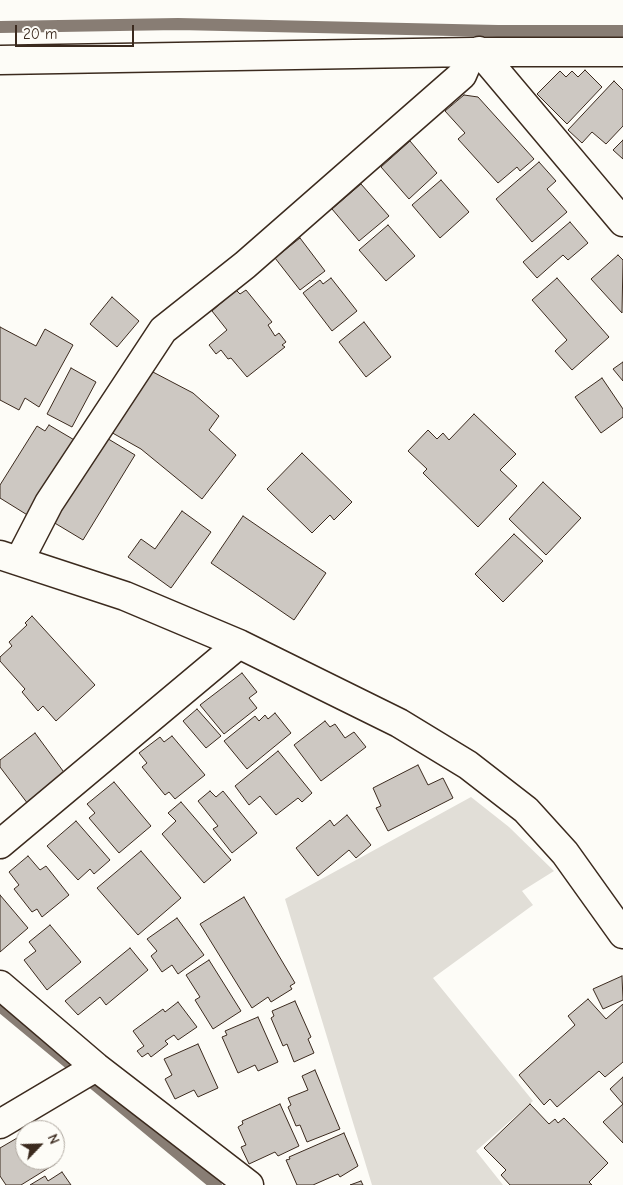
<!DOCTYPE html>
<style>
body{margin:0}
#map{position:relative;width:623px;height:1185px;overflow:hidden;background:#fdfcf7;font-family:"Comic Neue",sans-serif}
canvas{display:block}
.north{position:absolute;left:15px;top:1120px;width:50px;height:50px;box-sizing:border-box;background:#fdfcf7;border:1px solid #afa8a0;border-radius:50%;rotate:66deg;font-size:14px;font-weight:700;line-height:20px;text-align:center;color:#3b2a1e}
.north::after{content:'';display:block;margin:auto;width:18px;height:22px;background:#3b2a1e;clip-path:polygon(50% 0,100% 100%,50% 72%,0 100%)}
.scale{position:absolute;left:15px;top:25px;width:119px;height:22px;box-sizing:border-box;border:2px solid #3b2a1e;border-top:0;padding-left:6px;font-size:15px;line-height:18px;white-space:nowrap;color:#3b2a1e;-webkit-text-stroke:4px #fdfcf7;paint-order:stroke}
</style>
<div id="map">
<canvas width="623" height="1185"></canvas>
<div class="north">N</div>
<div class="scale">20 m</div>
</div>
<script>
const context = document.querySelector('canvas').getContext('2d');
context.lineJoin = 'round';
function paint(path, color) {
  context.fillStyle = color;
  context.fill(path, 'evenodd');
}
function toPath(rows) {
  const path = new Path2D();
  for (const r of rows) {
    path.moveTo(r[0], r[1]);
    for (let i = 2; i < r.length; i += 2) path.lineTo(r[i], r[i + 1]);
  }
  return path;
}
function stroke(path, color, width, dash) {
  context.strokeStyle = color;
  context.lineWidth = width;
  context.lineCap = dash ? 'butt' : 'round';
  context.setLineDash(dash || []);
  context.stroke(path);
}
paint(toPath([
 [471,797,509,827,554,871,522,891,533,905,433,978,533,1101,476,1151,503,1185,372,1185,285,899]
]), '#e1ded7');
stroke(toPath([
 [0,27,178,24,498,31,623,31],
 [0,1006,216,1185]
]), '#887d74', 12);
const building = toPath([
 [585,70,602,87,567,124,537,94,560,71,566,77,572,71,578,77,585,70],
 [614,81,623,90,623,126,606,144,592,132,582,143,568,130,614,81],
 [464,95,478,97,534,159,520,171,517,167,498,183,458,139,465,133,445,111,464,95],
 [623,140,623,159,613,150,623,140],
 [410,141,437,173,409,199,381,167,410,141],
 [539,162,556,181,547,189,567,212,532,242,496,199,539,162],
 [441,180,469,212,440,238,412,205,441,180],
 [361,184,389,216,359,241,332,209,361,184],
 [570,222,588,243,568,260,563,255,537,278,523,262,570,222],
 [388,225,415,256,386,281,359,250,388,225],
 [300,238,325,271,300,290,275,258,300,238],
 [618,255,623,260,622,313,591,279,618,255],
 [331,278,357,311,332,331,303,293,320,280,323,284,331,278],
 [557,278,609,337,572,370,555,351,567,340,532,300,557,278],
 [236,290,240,294,246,290,272,322,268,325,275,336,279,333,286,342,282,345,285,347,247,377,231,358,228,359,221,350,216,354,209,345,227,330,212,311,236,290],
 [112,297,139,321,117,347,90,324,112,297],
 [364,322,391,357,366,377,339,342,364,322],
 [0,327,36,346,45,329,73,345,39,407,25,398,19,410,0,400,0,327],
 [623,362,623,381,613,369,623,362],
 [71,368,96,382,72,427,47,414,71,368],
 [151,371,193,393,219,416,209,430,236,455,202,499,141,449,109,431,124,408,128,409,151,371],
 [602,378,623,409,623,417,601,433,575,397,602,378],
 [474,414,516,454,500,470,517,486,478,527,423,473,427,469,408,451,428,430,437,439,443,433,449,440,474,414],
 [49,425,76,441,29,516,0,498,0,485,37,426,45,431,49,425],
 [105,437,135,455,83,540,53,522,105,437],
 [302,453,352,502,334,520,330,515,312,533,267,489,302,453],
 [543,482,581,518,546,555,509,519,543,482],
 [182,511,211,532,171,588,128,557,141,539,155,549,182,511],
 [243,516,326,573,294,620,211,563,243,516],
 [514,534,543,561,503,602,475,574,514,534],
 [32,616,95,685,56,721,43,706,38,711,22,692,25,689,0,661,0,657,12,646,9,642,27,625,25,623,32,616],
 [242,673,257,692,249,698,257,708,224,734,200,705,242,673],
 [197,709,221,736,206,748,183,721,197,709],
 [275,713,291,733,247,769,224,741,255,716,259,721,265,715,268,719,275,713],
 [325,721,330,727,335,724,345,738,354,732,366,747,321,781,294,745,325,721],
 [35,733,66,775,28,804,0,767,0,760,35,733],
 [172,736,205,775,175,799,169,792,165,795,142,767,147,763,139,753,160,737,164,742,172,736],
 [278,751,312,793,302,802,298,798,276,815,260,796,249,805,235,786,278,751],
 [418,765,428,785,443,778,453,798,388,831,376,808,381,806,373,788,418,765],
 [114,782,151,826,119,853,89,818,95,813,87,804,114,782],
 [210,791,216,797,223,791,257,833,232,853,213,829,218,826,198,801,210,791],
 [181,802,231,860,204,883,162,834,176,821,168,813,181,802],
 [347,815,371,845,356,858,349,850,318,876,296,848,330,820,334,826,347,815],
 [76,821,110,860,94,874,90,869,78,880,47,846,76,821],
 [141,851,181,898,138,935,97,888,141,851],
 [28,856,40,870,46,866,69,895,42,917,37,909,32,912,14,889,19,885,9,872,28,856],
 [0,895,28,928,0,952,0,895],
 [244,897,295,983,290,986,292,989,271,1002,268,997,252,1008,200,924,244,897],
 [177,918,204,955,178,974,172,965,162,972,151,956,157,951,147,939,177,918],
 [50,925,81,962,47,990,24,960,36,951,29,942,50,925],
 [130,948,148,970,106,1005,100,997,78,1015,65,1001,130,948],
 [209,960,241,1011,213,1029,195,1000,200,997,186,975,209,960],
 [622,976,623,1000,603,1009,593,989,622,976],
 [588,999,606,1019,623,1004,623,1062,605,1077,599,1071,557,1107,550,1099,544,1105,519,1075,575,1025,568,1016,588,999],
 [295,1001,311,1037,308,1039,314,1053,294,1062,287,1044,283,1046,271,1018,274,1016,272,1011,295,1001],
 [178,1002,197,1027,178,1040,174,1035,165,1041,168,1044,151,1057,148,1053,142,1057,137,1051,144,1046,133,1031,163,1009,165,1012,178,1002],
 [258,1017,278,1062,258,1071,255,1065,238,1073,222,1037,227,1035,225,1031,258,1017],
 [198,1044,218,1088,198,1097,194,1090,175,1099,165,1079,172,1075,164,1059,198,1044],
 [315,1070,340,1129,307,1142,300,1125,296,1126,288,1107,291,1105,288,1098,308,1090,302,1076,315,1070],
 [623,1077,623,1104,610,1089,623,1077],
 [280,1104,299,1146,278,1156,275,1152,249,1164,241,1147,246,1145,238,1127,243,1124,242,1121,280,1104],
 [530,1104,549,1124,555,1119,558,1123,564,1118,608,1163,589,1182,592,1185,510,1185,501,1175,506,1170,484,1148,530,1104],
 [623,1104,623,1143,603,1122,623,1104],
 [344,1133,358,1166,340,1177,338,1174,313,1185,297,1185,286,1160,290,1159,289,1157,344,1133],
 [24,1134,25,1160,53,1160,55,1164,21,1185,6,1185,0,1176,0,1148,24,1134],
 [62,1172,71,1185,30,1185,45,1176,48,1181,62,1172],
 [361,1181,363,1185,350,1185,361,1181]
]);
paint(building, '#cdc8c2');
stroke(building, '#3b2a1e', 1);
const minor = toPath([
 [479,51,623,222],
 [0,60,472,52],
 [0,555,125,596,239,644,399,723,468,765,526,810,565,853,623,934],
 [19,561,49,503,163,330,245,265,462,75,472,52,623,52],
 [0,844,239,644],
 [0,985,96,1067,249,1185],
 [0,1124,96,1067]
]);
stroke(minor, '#3b2a1e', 31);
stroke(minor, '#fdfcf7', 28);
</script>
